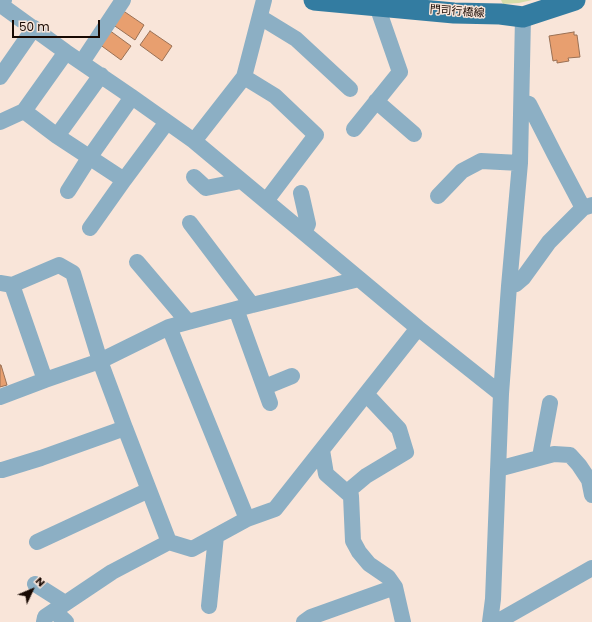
<!DOCTYPE html>
<meta charset="utf-8">
<style>
body{margin:0}
#map{position:relative;width:592px;height:622px;overflow:hidden;background:#f9e5d9;font-family:Poppins,sans-serif}
canvas{display:block}
.north{position:absolute;left:12px;top:570px;width:40px;height:40px;-webkit-text-stroke:3px #f9e5d9;paint-order:stroke;rotate:46deg;font-size:11px;font-weight:700;line-height:16px;text-align:center;color:#180902}
.north::after{content:'';display:block;margin:auto;width:14px;height:18px;background:#180902;clip-path:polygon(50% 0,100% 100%,50% 72%,0 100%)}
.scale{position:absolute;left:12px;top:20px;width:88px;height:18px;box-sizing:border-box;border:2px solid #180902;border-top:0;padding-left:5px;font-size:12px;line-height:14px;white-space:nowrap;color:#180902;-webkit-text-stroke:3px #f9e5d9;paint-order:stroke}
</style>
<div id="map">
<canvas width="592" height="622"></canvas>
<div class="north">N</div>
<div class="scale">50 m</div>
</div>
<script>
const context = document.querySelector('canvas').getContext('2d');
context.lineJoin = 'round';
function paint(path, color) {
  context.fillStyle = color;
  context.fill(path, 'evenodd');
}
function toPath(rows) {
  const path = new Path2D();
  for (const r of rows) {
    path.moveTo(r[0], r[1]);
    for (let i = 2; i < r.length; i += 2) path.lineTo(r[i], r[i + 1]);
  }
  return path;
}
function stroke(path, color, width, dash) {
  context.strokeStyle = color;
  context.lineWidth = width;
  context.lineCap = dash ? 'butt' : 'round';
  context.setLineDash(dash || []);
  context.stroke(path);
}
function drawText(font, color, halo, rows, align = 'center') {
  context.font = font + ' Poppins,"Noto Sans JP",sans-serif';
  context.lineWidth = 3;
  context.setLineDash([]);
  context.textBaseline = 'middle';
  context.strokeStyle = halo;
  context.fillStyle = color;
  for (const [text, x, y, turn = 0] of rows) {
    context.save();
    context.translate(x, y);
    context.rotate((+turn || 0) * Math.PI / 180);
    context.textAlign = isNaN(turn) ? turn : align;
    if (halo) context.strokeText(text, 0, 0);
    context.fillText(text, 0, 0);
    context.restore();
  }
}
paint(toPath([
 [501,0,532,0,519,3,503,4]
]), '#d6ddaa');
const building = toPath([
 [122,10,144,25,135,40,112,24,122,10],
 [109,30,131,46,121,60,99,44,109,30],
 [150,31,172,46,162,61,140,45,150,31],
 [574,32,574,35,577,35,580,57,568,58,569,61,557,63,557,60,553,61,549,36,574,32],
 [0,365,1,365,7,385,0,387,0,365]
]);
paint(building, '#e89f6f');
stroke(building, '#9a7054', 1);
stroke(toPath([
 [4,0,1,5,66,52,132,97,194,141,418,328,501,394],
 [260,17,296,39,350,89],
 [82,62,123,0],
 [0,77,34,28],
 [244,77,275,96,316,135,266,201],
 [376,101,414,134],
 [522,102,529,104,555,155,583,208],
 [24,111,57,136,124,180,167,122],
 [0,122,24,111,66,52],
 [354,129,400,72,377,6],
 [57,136,101,75],
 [194,141,244,77,264,0],
 [194,177,206,188,241,181],
 [68,191,89,158,132,97],
 [301,193,308,224,304,233],
 [438,196,462,171,481,161,520,163],
 [190,223,252,305],
 [90,228,124,180],
 [137,262,188,322],
 [0,283,12,285,45,380],
 [509,286,516,284,523,278,549,242,583,208,592,205],
 [236,309,270,403],
 [169,327,247,519],
 [265,387,292,376],
 [0,397,45,380,100,361,169,327,244,307,359,279],
 [125,428,169,542],
 [322,450,326,474,351,496,353,541,359,552,369,564,388,577,395,587,403,622],
 [540,457,550,403],
 [498,469,554,454,570,455,579,465,589,480,592,495],
 [0,470,2,470,41,458,125,428,100,361,73,273,59,265,12,285],
 [347,492,366,476,406,452,399,429,366,394],
 [37,542,149,490],
 [35,584,65,603],
 [209,606,216,536],
 [54,611,66,622],
 [44,622,45,617,112,572,169,542,192,549,247,519,275,509,418,328],
 [304,622,311,617,395,587],
 [490,622,493,599,501,394,509,286,520,163,523,17],
 [497,622,592,568]
]), '#8cafc4', 16);
stroke(toPath([
 [314,0,454,13,500,14,523,17,575,0]
]), '#337ca1', 21);
drawText('11px', '#180902', '#f9e5d9', [
 ["門司行橋線",457,12,4]
]);
</script>
